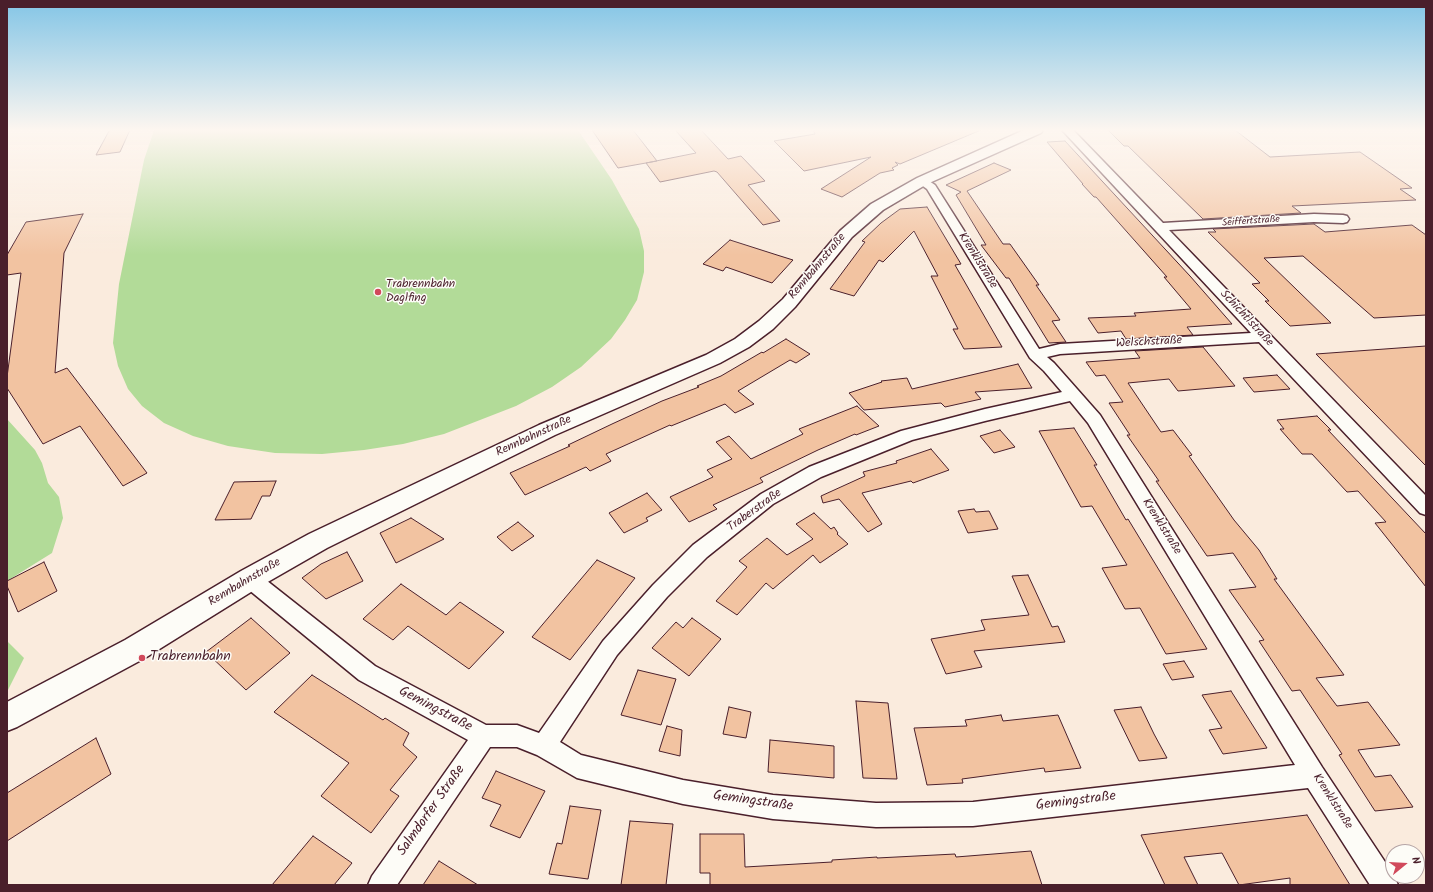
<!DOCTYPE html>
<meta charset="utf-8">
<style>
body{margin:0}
#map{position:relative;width:1433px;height:892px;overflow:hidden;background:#faebdd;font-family:Kalam,sans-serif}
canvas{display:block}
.frame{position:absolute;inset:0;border:8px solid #4a1f2b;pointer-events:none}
.north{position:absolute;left:1385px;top:844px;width:40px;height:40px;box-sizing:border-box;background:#fdfcf7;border:1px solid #b5a4a5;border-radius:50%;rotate:72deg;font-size:11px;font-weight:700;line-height:16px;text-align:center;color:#4a1f2b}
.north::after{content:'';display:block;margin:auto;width:14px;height:18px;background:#d1495b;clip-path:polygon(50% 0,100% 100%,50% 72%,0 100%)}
</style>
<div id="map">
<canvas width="1433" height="892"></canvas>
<div class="frame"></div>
<div class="north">N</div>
</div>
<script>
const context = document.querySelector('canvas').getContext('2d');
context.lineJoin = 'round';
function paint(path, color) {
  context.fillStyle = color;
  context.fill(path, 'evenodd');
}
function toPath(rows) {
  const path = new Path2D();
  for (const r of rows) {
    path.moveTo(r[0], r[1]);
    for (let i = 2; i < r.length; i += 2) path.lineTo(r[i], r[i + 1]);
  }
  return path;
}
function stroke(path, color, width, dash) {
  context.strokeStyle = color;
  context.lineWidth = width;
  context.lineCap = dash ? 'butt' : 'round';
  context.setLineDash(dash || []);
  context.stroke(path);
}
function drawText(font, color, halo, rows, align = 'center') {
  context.font = font + ' Kalam,sans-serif';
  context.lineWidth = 3;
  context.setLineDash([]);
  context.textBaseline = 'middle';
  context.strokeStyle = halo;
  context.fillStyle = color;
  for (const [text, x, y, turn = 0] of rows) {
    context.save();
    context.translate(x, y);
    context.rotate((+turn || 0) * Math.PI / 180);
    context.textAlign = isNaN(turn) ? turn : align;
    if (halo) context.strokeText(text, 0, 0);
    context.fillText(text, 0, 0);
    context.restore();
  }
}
paint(toPath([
 [154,130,578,130,612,180,639,229,644,251,644,272,637,300,625,320,611,339,581,367,552,387,516,406,444,434,403,444,364,450,322,454,275,453,228,446,193,436,164,423,142,406,128,389,118,366,113,343,119,284,144,160],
 [7,419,35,450,42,463,48,483,59,497,63,518,52,553,7,581],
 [7,641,24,658,7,692]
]), '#b2db98');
const building = toPath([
 [114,130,130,130,120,152,96,155,109,131,114,130],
 [592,130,633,130,657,161,618,168,592,130],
 [675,130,701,130,728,159,741,156,765,181,748,185,780,221,763,225,717,172,714,171,660,182,646,163,696,153,675,130],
 [813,130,981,130,900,164,895,162,898,165,892,168,894,170,880,173,842,197,821,189,871,157,804,171,774,141,815,134,813,130],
 [1108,130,1235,130,1270,157,1360,152,1412,188,1400,189,1416,200,1292,206,1301,213,1203,219,1128,146,1124,146,1108,130],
 [1065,141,1190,276,1232,324,1187,327,1193,335,1126,339,1121,331,1098,333,1088,318,1136,316,1134,313,1191,309,1164,277,1167,277,1096,197,1094,197,1082,184,1083,184,1047,142,1065,141],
 [994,163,1011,170,967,191,1003,244,1010,244,1039,285,1036,285,1060,320,1052,321,1066,342,1049,343,1009,278,1006,278,981,245,986,245,956,195,961,192,946,185,994,163],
 [927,207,961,264,955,265,1002,347,964,349,953,329,958,329,931,276,938,276,914,231,883,262,879,260,854,296,830,289,865,242,862,241,881,223,900,209,927,207],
 [83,214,64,253,55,373,67,368,147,473,123,486,80,426,43,444,7,388,7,377,21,273,7,275,7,255,26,222,83,214],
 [1314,224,1325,232,1412,225,1426,235,1426,315,1374,318,1303,256,1264,258,1331,323,1290,326,1265,301,1269,301,1252,284,1260,283,1208,232,1216,232,1213,229,1314,224],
 [730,240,777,255,793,260,772,283,726,267,723,271,703,264,730,240],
 [786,339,810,354,796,363,790,360,738,391,754,404,735,413,725,404,671,426,670,425,606,454,611,461,590,471,586,467,525,495,510,473,570,446,568,445,612,424,662,401,699,387,697,386,721,376,762,352,763,353,786,339],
 [1426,346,1426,466,1316,354,1426,346],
 [1203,347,1235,386,1178,391,1169,379,1128,383,1161,432,1173,430,1192,455,1189,456,1234,520,1259,550,1277,579,1274,579,1344,675,1316,678,1337,706,1368,702,1400,745,1358,750,1375,777,1391,775,1413,807,1375,811,1339,755,1342,754,1300,690,1292,691,1259,641,1264,640,1229,590,1256,587,1233,553,1207,556,1156,481,1159,481,1127,435,1130,435,1109,403,1123,402,1105,375,1096,376,1086,362,1140,358,1135,351,1203,347],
 [1018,364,1032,388,975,392,981,399,945,407,941,403,864,410,849,393,882,382,881,381,907,378,912,389,1018,364],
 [1277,375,1290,389,1254,392,1243,378,1277,375],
 [857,406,879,426,856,435,855,434,818,450,760,478,763,482,713,505,717,509,689,522,670,497,713,477,707,470,732,459,716,442,729,436,751,459,803,434,799,429,857,406],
 [1317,416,1331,430,1328,430,1426,534,1426,587,1375,523,1386,522,1358,491,1347,492,1312,454,1302,454,1280,429,1284,429,1277,420,1317,416],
 [1074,428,1097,465,1094,465,1126,520,1128,519,1207,649,1166,654,1140,608,1125,609,1102,568,1127,565,1092,506,1081,507,1039,431,1074,428],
 [1000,430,1015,447,994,453,980,436,1000,430],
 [931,449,949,470,913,483,911,481,862,493,882,524,868,532,839,499,823,503,821,496,865,476,863,472,897,463,896,461,931,449],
 [276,481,270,496,262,496,251,519,215,520,234,482,276,481],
 [647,493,662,510,646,518,648,521,624,533,609,513,647,493],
 [974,509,976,512,989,511,998,529,968,533,958,511,974,509],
 [814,513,831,529,834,527,838,533,837,534,848,544,820,563,813,555,773,589,766,583,737,615,716,601,747,567,739,561,767,538,787,555,813,539,796,524,814,513],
 [411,518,444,539,396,563,380,533,411,518],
 [518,522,534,536,512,551,497,537,518,522],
 [347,552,363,581,326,599,302,578,321,564,347,552],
 [597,560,635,578,570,660,532,637,597,560],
 [44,562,57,591,18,612,7,586,7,581,44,562],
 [1028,575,1052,627,1058,626,1065,642,974,651,982,667,946,674,931,639,985,630,981,620,1029,615,1012,576,1028,575],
 [401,584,446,615,460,602,504,632,469,669,408,626,393,640,363,619,401,584],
 [251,618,290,653,246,690,206,652,251,618],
 [692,618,721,639,689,676,652,648,676,622,683,628,692,618],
 [1184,661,1194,677,1172,680,1163,664,1184,661],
 [638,670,676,679,661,725,621,715,638,670],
 [312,675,383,720,385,718,409,733,403,745,417,757,390,790,399,796,371,833,321,796,349,763,274,712,312,675],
 [1231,691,1267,748,1223,754,1209,730,1222,728,1202,695,1231,691],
 [856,701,888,703,897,779,863,778,856,701],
 [729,707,751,712,746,738,723,734,729,707],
 [1141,707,1154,734,1167,758,1139,761,1114,710,1141,707],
 [1001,715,1003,721,1058,715,1081,768,1045,772,1044,768,962,779,963,783,927,785,914,728,967,726,965,720,1001,715],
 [667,726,682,730,680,756,659,751,667,726],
 [96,738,111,774,7,841,7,793,96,738],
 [770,740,834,746,834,778,768,772,770,740],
 [496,771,545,791,520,838,490,826,501,805,482,798,496,771],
 [570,806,601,810,588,879,549,874,557,843,562,844,570,806],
 [1307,815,1350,885,1290,885,1290,878,1239,885,1222,853,1184,857,1198,885,1165,885,1141,835,1307,815],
 [630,821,673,824,666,885,621,885,630,821],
 [700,834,744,834,745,867,832,862,832,860,877,857,877,858,955,854,956,857,1031,851,1042,885,710,885,710,873,700,873,700,834],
 [313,836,352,863,334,885,272,885,313,836],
 [439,861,478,885,423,885,439,861]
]);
paint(building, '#f2c3a1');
stroke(building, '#4a1f2b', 1);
const street = toPath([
 [1062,130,1073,130,1163,223,1314,214,1343,215,1347,216,1349,219,1347,222,1343,223,1314,222,1169,230,1426,496,1426,515,1420,513,1259,342,1060,354,1047,357,1054,363,1100,415,1322,767,1393,874,1398,885,1370,885,1308,788,973,826,876,827,773,819,683,804,577,778,537,755,517,747,490,747,397,885,368,885,372,876,468,740,359,680,243,585,240,579,243,573,250,571,257,573,375,666,486,725,517,725,539,733,603,641,653,585,693,545,761,494,809,467,901,431,985,409,1062,392,1044,371,1030,358,927,189,916,181,918,179,926,179,935,185,1039,349,1060,344,1251,333,1062,130],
 [1070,401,1088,423,1295,765,973,802,876,803,773,795,683,780,581,755,560,742,617,655,667,597,707,557,773,504,821,477,912,440,985,421,1070,401]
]);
const secondary = toPath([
 [1024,130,1043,130,1041,133,927,184,883,210,852,237,795,307,773,329,749,347,720,363,555,435,327,548,259,587,145,658,17,727,7,731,7,702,125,640,241,571,309,534,539,425,706,355,735,339,759,321,783,299,840,231,871,204,917,178,1024,130]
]);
stroke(street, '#4a1f2b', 3);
stroke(secondary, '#4a1f2b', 3);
paint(street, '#fdfcf7');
paint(secondary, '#fdfcf7');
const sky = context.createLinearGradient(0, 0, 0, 255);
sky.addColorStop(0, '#83c5e6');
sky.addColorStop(0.51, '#fdf6f0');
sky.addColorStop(1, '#fdf6f000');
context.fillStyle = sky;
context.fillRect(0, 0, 1433, 255);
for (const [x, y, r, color] of [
 [378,292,4,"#d1495b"],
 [142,658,4,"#d1495b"]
]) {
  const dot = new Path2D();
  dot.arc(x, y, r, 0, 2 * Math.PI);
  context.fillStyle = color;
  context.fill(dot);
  stroke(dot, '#fdfcf7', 1.5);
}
drawText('10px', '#4a1f2b', '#fdfcf7', [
 ["Seiffertstraße",1251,222,-4]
]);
drawText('12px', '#4a1f2b', '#fdfcf7', [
 ["Krenklstraße",977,261,58],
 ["Rennbahnstraße",818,267,-50],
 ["Schichtlstraße",1246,319,47],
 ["Welschstraße",1149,343,-3],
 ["Rennbahnstraße",534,437,-25],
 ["Traberstraße",755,511,-36],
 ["Krenklstraße",1161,527,58],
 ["Rennbahnstraße",245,583,-31],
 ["Krenklstraße",1332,802,57]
]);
drawText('12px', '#4a1f2b', '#fdfcf7', [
 ["Trabrennbahn",386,285],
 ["Daglfing",386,299]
], 'left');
drawText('14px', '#4a1f2b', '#fdfcf7', [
 ["Trabrennbahn",150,658]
], 'left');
drawText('14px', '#4a1f2b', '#fdfcf7', [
 ["Gemingstraße",435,710,28],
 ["Gemingstraße",753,802,8],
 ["Gemingstraße",1076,802,-7],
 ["Salmdorfer Straße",432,811,-55]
]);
</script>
